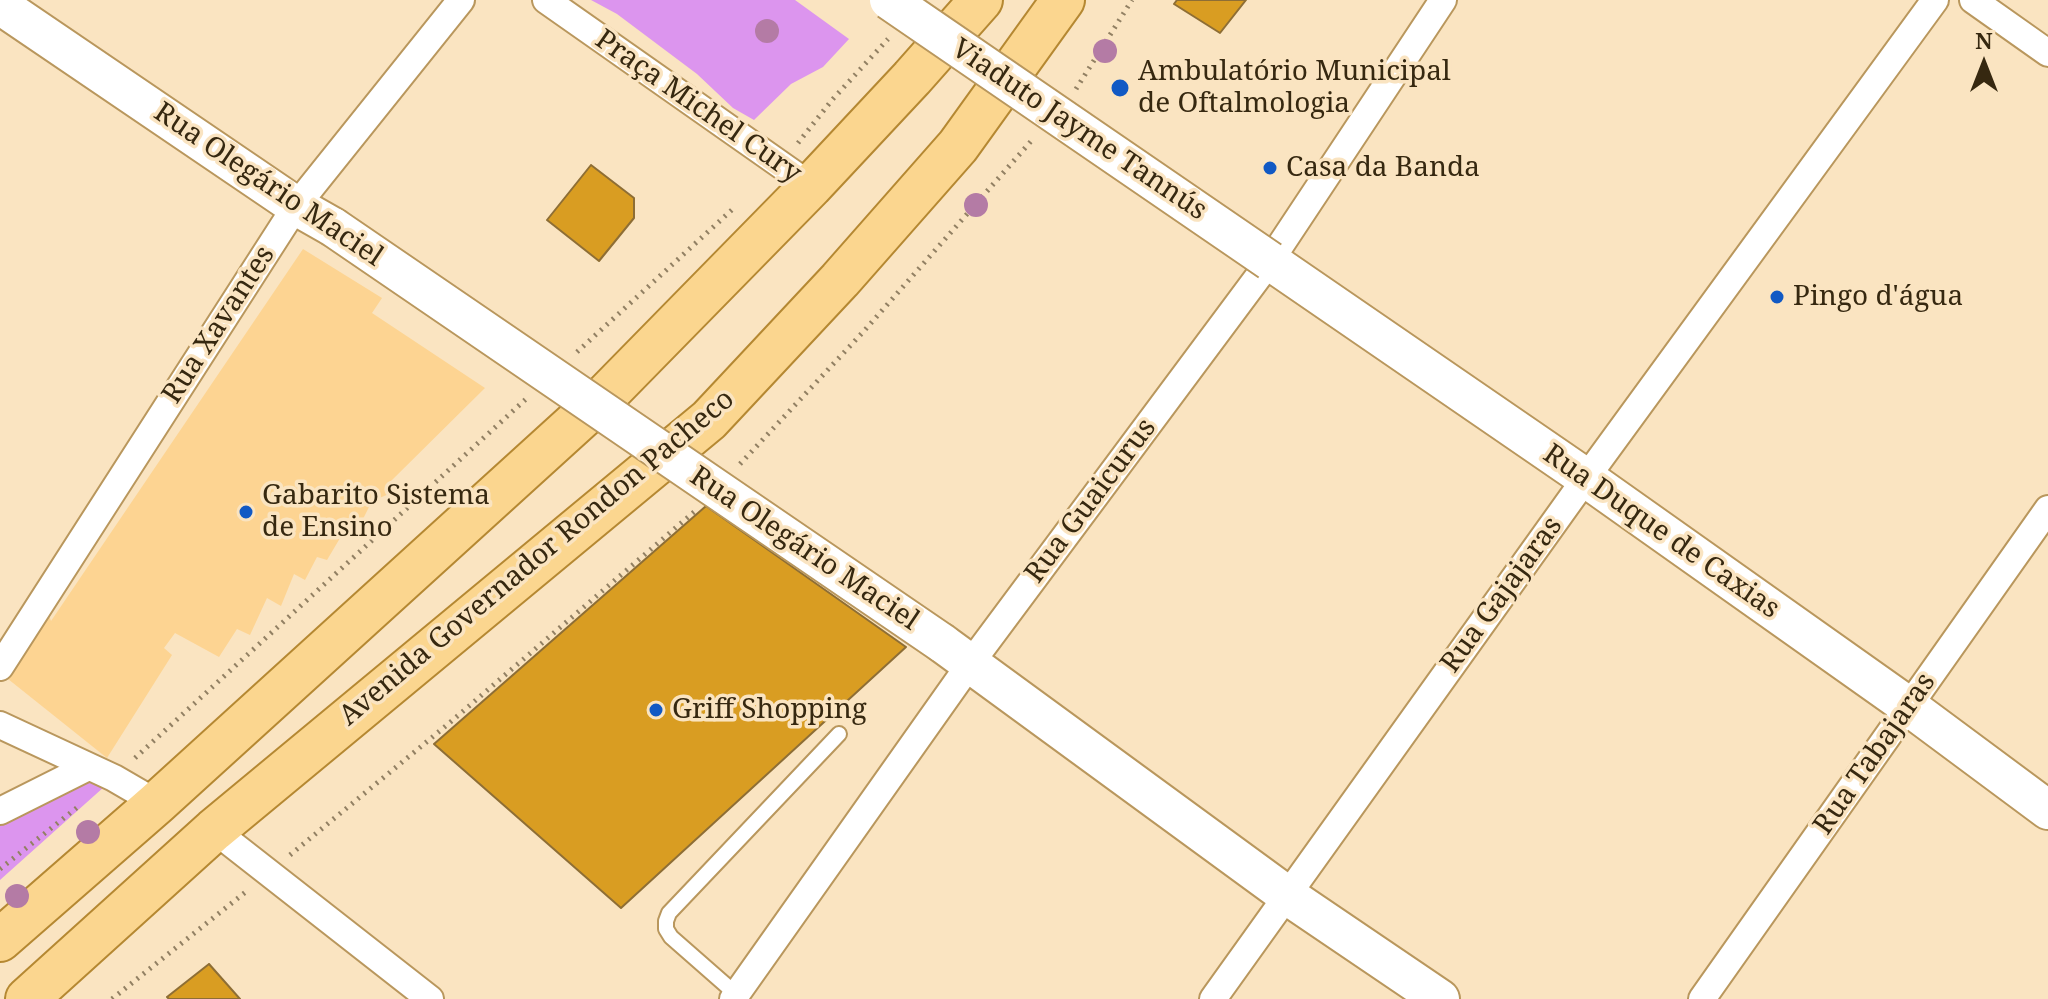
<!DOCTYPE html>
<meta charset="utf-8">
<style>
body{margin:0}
#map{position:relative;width:2048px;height:999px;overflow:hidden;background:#fae4c1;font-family:"Noto Serif",serif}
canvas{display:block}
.north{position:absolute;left:1944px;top:24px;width:80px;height:80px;-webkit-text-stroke:6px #fae4c1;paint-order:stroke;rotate:0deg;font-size:22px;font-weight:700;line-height:32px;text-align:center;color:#362810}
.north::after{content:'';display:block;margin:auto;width:28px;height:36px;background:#362810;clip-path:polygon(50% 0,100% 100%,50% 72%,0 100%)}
</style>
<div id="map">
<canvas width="2048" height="999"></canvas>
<div class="north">N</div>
</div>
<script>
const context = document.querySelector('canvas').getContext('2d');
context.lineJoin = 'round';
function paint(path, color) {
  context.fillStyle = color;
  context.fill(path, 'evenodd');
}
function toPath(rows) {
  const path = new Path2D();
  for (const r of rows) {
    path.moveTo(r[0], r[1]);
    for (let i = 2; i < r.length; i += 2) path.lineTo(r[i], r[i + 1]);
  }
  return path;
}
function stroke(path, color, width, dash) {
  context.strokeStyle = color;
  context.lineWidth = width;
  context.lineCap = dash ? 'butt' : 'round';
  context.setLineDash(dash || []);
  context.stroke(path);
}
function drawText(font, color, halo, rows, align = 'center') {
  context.font = font + ' "Noto Serif",serif';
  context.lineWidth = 7;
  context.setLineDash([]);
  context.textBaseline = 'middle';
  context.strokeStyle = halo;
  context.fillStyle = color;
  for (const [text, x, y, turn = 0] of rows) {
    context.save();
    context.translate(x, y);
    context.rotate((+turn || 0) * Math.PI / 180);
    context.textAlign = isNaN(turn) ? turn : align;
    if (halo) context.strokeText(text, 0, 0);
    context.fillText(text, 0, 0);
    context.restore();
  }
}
paint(toPath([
 [303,249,382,298,372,313,485,388,390,482,394,492,372,501,358,529,349,523,327,560,317,557,305,580,294,574,281,606,267,598,250,635,237,629,219,657,175,633,164,648,172,655,107,758,8,679,48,613,51,621]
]), '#fdd492');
paint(toPath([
 [591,0,795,0,849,39,823,67,791,84,754,120,733,108,697,74,617,14],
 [88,767,114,778,0,880,0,811]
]), '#dc95ee');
const building = toPath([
 [1177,0,1246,0,1220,33,1174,4,1177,0],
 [591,165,634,198,634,218,599,261,547,220,591,165],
 [706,506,906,647,621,908,434,744,706,506],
 [209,964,240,999,169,999,167,997,209,964]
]);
paint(building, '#d99d22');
stroke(building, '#8e6e35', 2);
const service = toPath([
 [736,994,671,937,666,929,666,921,669,913,839,734]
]);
const minor = toPath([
 [546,0,811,186],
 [1973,0,2048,53],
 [0,667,296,206,461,0],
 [0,725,114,778,157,803],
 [0,811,88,767],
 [214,830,430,999],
 [733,999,970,664,1270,261,1443,0],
 [1213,999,1586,478,1935,0],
 [1702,999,2048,509]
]);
const secondary = toPath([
 [0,5,296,206,333,227],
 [1270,261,1586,478,1908,706,2048,810],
 [942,643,1288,896,1440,999]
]);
const primary = toPath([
 [0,940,157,803,606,395,811,186,912,78,981,0],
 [27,999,214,830,709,420,840,280,958,146,1063,0]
]);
stroke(service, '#b9975d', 18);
stroke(minor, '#b9975d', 30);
stroke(secondary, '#b9975d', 42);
stroke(primary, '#b58832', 46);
stroke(toPath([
 [1076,89,1132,0],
 [798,143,832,100,888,39],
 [577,352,735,207],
 [740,464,864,331,1033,139],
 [135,758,526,399],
 [290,855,447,725,694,512],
 [0,869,79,806],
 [112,999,248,890]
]), '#928063', 5, [2, 6]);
stroke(service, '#fff', 14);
stroke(minor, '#fff', 26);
stroke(secondary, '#fff', 38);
stroke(primary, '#fbd68f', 42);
const secondaryBridge = toPath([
 [889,0,1270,261],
 [333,227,942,643]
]);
stroke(secondaryBridge, '#b9975d', 42, []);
stroke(secondaryBridge, '#fff', 38);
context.fillStyle = '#b47ba5';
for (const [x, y] of [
 [767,31],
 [1105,51],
 [976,205],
 [88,832],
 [17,896]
]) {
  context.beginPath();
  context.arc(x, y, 12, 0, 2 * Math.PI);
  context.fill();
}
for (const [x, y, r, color] of [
 [1120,88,10,"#1159c4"],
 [1270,168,8,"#1159c4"],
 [1777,297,8,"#1159c4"],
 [246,512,8,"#1159c4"],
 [656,710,8,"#1159c4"]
]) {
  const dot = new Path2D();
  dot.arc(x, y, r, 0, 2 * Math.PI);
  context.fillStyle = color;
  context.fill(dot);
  stroke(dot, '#fae4c1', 3);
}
drawText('28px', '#362810', '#fae4c1', [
 ["Ambulatório Municipal",1138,72],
 ["de Oftalmologia",1138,104],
 ["Casa da Banda",1286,168],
 ["Pingo d'água",1793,297],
 ["Gabarito Sistema",262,496],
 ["de Ensino",262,528],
 ["Griff Shopping",672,710]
], 'left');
drawText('28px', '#362810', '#fae4c1', [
 ["Praça Michel Cury",698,107,35],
 ["Viaduto Jayme Tannús",1079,130,34],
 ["Rua Olegário Maciel",268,185,34],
 ["Rua Xavantes",219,325,-57],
 ["Rua Guaicurus",1091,501,-53],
 ["Rua Duque de Caxias",1661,532,35],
 ["Rua Olegário Maciel",804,549,34],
 ["Avenida Governador Rondon Pacheco",537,558,-40],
 ["Rua Gajajaras",1502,595,-54],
 ["Rua Tabajaras",1875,754,-55]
]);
</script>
